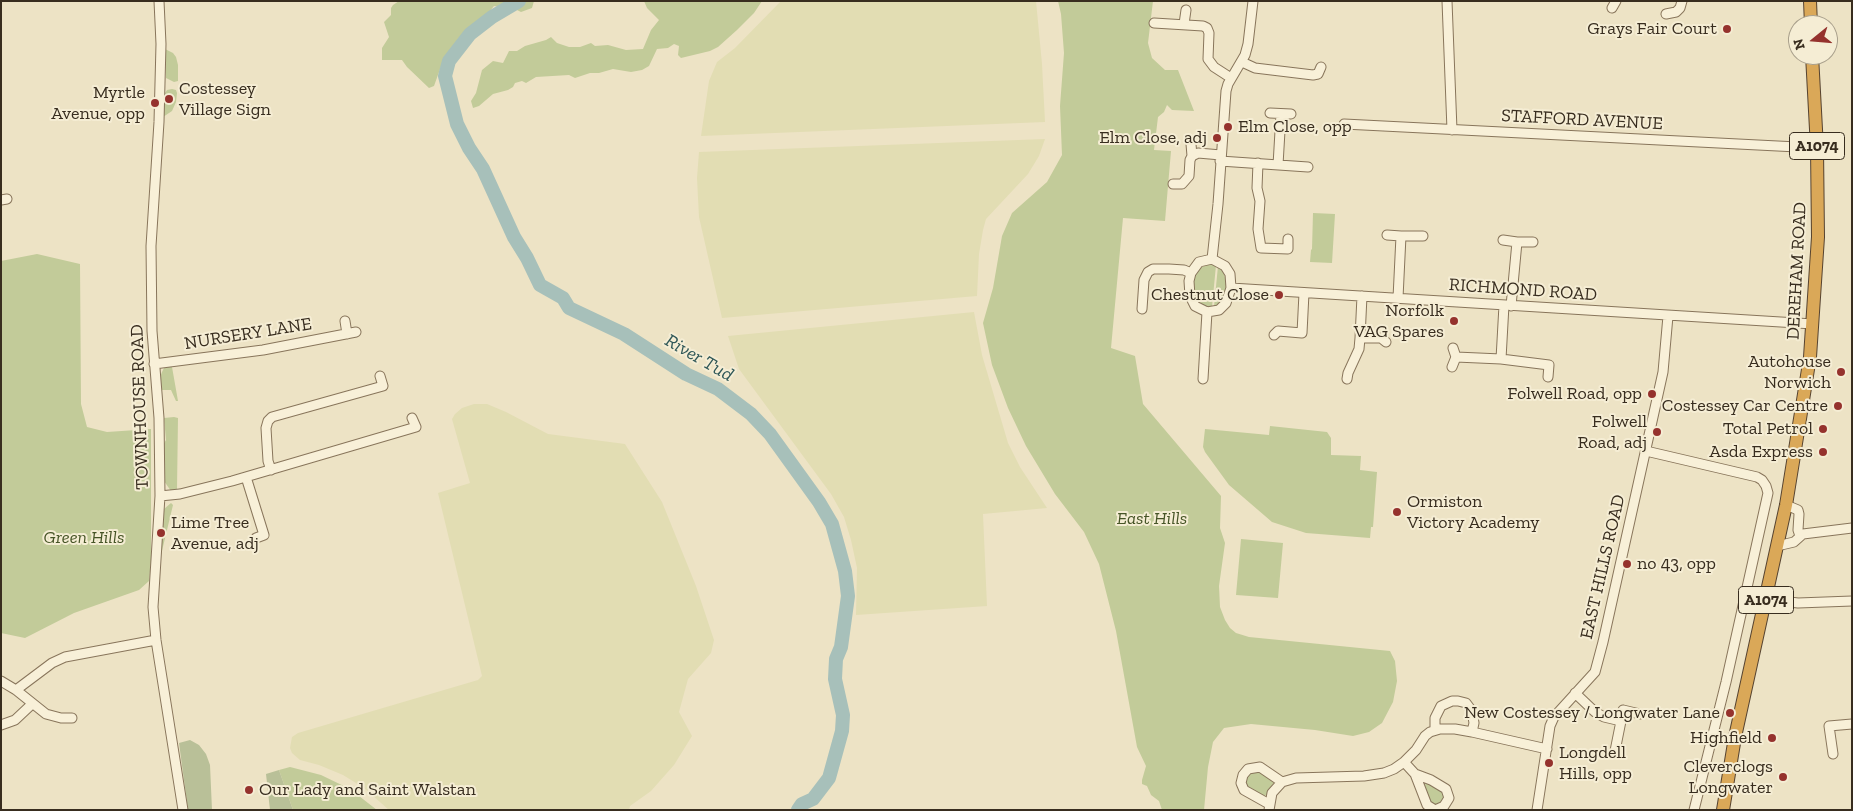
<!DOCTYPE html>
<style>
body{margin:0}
#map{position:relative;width:1853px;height:811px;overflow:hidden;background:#ede3c5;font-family:"Zilla Slab",serif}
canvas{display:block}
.frame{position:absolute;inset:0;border:2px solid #382d1f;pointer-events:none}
.north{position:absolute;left:1788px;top:15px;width:50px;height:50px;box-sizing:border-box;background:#f5edd4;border:1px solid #a9a08c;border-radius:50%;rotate:253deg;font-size:14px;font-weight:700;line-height:20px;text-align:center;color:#382d1f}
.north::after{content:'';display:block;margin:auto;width:18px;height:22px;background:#95322d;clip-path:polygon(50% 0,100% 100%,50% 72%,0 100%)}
</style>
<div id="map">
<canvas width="1853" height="811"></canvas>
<div class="frame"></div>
<div class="north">N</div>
</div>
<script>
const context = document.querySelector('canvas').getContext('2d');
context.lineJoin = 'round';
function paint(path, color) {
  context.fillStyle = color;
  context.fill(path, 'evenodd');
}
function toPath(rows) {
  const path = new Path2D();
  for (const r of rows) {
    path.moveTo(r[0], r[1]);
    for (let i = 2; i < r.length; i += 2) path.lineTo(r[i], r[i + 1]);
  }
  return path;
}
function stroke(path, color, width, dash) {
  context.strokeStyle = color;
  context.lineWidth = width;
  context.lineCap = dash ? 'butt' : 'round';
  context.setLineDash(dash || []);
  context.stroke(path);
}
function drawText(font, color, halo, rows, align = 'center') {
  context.font = font + ' "Zilla Slab",serif';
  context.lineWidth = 4;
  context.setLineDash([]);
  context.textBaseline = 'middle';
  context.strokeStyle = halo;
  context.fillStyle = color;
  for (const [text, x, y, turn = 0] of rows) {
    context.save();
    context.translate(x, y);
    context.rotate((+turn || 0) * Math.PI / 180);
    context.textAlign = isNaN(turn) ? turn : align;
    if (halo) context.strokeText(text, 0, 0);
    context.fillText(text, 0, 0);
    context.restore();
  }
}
paint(toPath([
 [781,1,1036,1,1042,64,1045,122,701,136,709,81,717,62,735,48],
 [1045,139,1039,156,1028,174,986,219,983,230,979,254,977,296,722,318,699,217,697,178,699,152],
 [974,312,982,355,1008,443,1020,467,1047,508,983,514,987,606,856,615,857,568,851,540,844,517,831,494,739,369,728,336],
 [474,404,487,404,506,412,548,434,625,444,662,502,696,586,714,640,711,653,688,679,679,712,692,736,674,765,651,791,630,806,629,810,389,810,364,788,343,775,319,765,300,760,292,753,290,748,292,737,298,733,478,680,482,676,438,493,470,483,452,419,455,414,462,408]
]), '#e2ddb3');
paint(toPath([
 [399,1,534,1,532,8,521,12,515,9,494,6,481,22,466,32,462,39,444,58,434,86,429,88,407,67,402,60,382,60,382,48,389,37,384,22,391,15,391,8,393,5],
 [644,1,762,1,754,13,737,30,718,47,710,51,681,58,678,55,679,46,674,44,668,48,657,49,649,66,642,70,631,72,613,69,599,73,590,73,575,78,569,75,536,77,526,83,522,81,515,83,513,87,508,90,493,94,479,106,473,108,471,101,476,93,482,70,493,61,503,63,509,51,517,51,525,46,546,40,551,37,557,43,569,47,580,47,591,43,595,46,608,45,626,50,643,49,651,30,659,20,647,8],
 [1058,1,1153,1,1148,43,1152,58,1165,70,1178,70,1194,111,1172,110,1167,105,1164,112,1158,117,1154,150,1171,151,1165,221,1123,218,1111,348,1135,356,1143,404,1221,496,1220,528,1225,543,1219,586,1220,607,1225,620,1230,628,1236,633,1249,637,1390,651,1395,661,1397,681,1393,702,1382,723,1369,732,1353,736,1315,730,1251,724,1224,728,1213,742,1208,767,1204,810,1162,810,1159,801,1151,795,1147,786,1142,784,1142,780,1146,766,1137,747,1116,631,1099,564,1084,532,1055,494,1026,446,1008,408,992,365,983,323,993,288,1002,236,1012,213,1047,182,1062,155,1060,106,1064,53,1061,14],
 [165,49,173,53,176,57,178,65,178,81,174,82,166,78],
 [172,89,176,90,177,93,176,102,172,111,163,117,165,93,167,90],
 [1313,213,1335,214,1332,263,1310,262,1311,250,1312,249],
 [37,254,80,264,81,404,87,427,107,432,151,429,151,561,149,581,139,590,74,613,25,638,1,633,1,261],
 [1209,264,1216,265,1212,307,1207,308,1196,299,1193,287,1195,274,1200,268],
 [1218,266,1224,273,1227,288,1222,301,1214,307],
 [169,366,172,367,178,401,176,401,171,390,161,390,160,377,162,372,164,368],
 [174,417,178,418,177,489,175,491,171,491,164,481,163,445,166,440,164,418],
 [1270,426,1327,432,1331,438,1331,455,1361,456,1360,470,1377,472,1373,527,1371,527,1370,538,1306,533,1272,522,1229,485,1205,452,1203,447,1205,429,1269,435],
 [171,503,173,505,161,555,158,558,161,535,162,535,164,509],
 [1241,539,1283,543,1278,598,1236,595],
 [290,767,321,775,350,789,377,810,293,810,279,770],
 [1259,770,1272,778,1274,782,1267,795,1264,796,1248,789,1246,784,1245,780,1248,773],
 [1427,782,1445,793,1444,801,1436,806,1430,804,1423,787]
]), '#c2cb99');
paint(toPath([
 [190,740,199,745,206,754,210,765,212,810,188,810,179,743],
 [279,770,293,810,270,810,266,774]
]), '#b9c098');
stroke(toPath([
 [519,1,492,17,470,34,449,61,445,76,457,124,469,148,483,169,514,237,527,258,540,285,563,298,569,308,624,334,686,374,718,389,751,414,770,434,819,502,832,524,845,571,848,596,841,647,836,659,835,679,843,715,842,731,829,778,813,799,802,804,798,810]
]), '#a7c0ba', 14);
const minor = toPath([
 [159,1,161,44,159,122,151,246,152,331,159,418,160,496,153,607,156,640,183,810],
 [1447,1,1452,130],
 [1612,8,1616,1],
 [1666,14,1676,12,1680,8,1682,1],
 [1154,23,1203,26,1207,28,1209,33,1208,59,1214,67,1231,78],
 [1184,24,1186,10],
 [1242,62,1255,68,1313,75,1318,74,1321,67],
 [1270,113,1291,114],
 [1344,124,1817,148],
 [1191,144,1192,156,1198,153,1221,155],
 [1220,161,1308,167],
 [1258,163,1257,188,1260,201,1258,229,1261,248,1288,249,1288,239],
 [1278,165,1281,114],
 [1173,184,1182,184,1189,176,1190,160,1192,156],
 [1,200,7,199],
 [1387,235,1401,236,1398,298],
 [1401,236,1423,236],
 [1503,240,1517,242,1511,306],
 [1517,242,1533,242],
 [1212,259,1218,204,1226,91,1228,84,1245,55,1248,44,1253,1],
 [1212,259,1225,266,1230,274,1231,288,1226,303,1219,310,1207,312,1195,306,1190,296,1189,281,1191,273,1199,262,1212,259],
 [1231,288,1813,324],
 [1362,296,1360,338,1381,338,1386,342],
 [1142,309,1144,280,1148,272,1153,269,1169,269,1184,270,1191,273],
 [345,321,347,334],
 [1274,335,1278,331,1302,333,1304,293],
 [1453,348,1456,357,1501,359,1504,305],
 [1501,359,1549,365,1548,377],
 [154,364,263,350,356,332],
 [1452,367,1456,357],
 [1203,379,1207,312],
 [1347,379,1348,373,1359,349,1360,338],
 [1646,451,1757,477,1762,480,1766,486,1768,493,1726,682,1694,810],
 [271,470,268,461,266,428,268,421,272,417,383,386,380,376],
 [246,477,264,535,256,538],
 [160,496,180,494,232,481,416,427,412,418],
 [1786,505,1798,510,1799,514,1798,530,1800,536],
 [1777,546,1794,542,1803,534,1852,528],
 [1766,599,1798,603,1852,601],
 [1,681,16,690,46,714,61,718,72,718],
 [16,690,52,663,65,657,156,640],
 [1575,693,1595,712,1604,717,1621,721,1615,751],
 [1621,721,1623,710,1640,714],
 [1,725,15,720,32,704],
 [1435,730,1435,718,1441,706,1452,701,1458,701,1466,703,1472,711,1474,723,1472,732],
 [1833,754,1829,726,1852,724],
 [1404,762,1415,774,1427,805,1435,810,1444,806,1449,798,1446,789,1431,780,1415,774],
 [1269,804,1244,790,1241,783,1243,775,1248,769,1260,767,1282,782],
 [1269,810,1272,793,1282,782,1296,778,1364,776,1384,773,1394,769,1404,762,1416,750,1425,736,1430,732,1440,729,1455,729,1472,732,1547,749],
 [1537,810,1550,726,1554,717,1595,672,1603,642,1663,372,1668,316]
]);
const highway = toPath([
 [1810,1,1811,25],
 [1723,810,1735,737,1786,505,1810,357,1818,237,1817,148,1812,55]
]);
stroke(minor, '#88755b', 11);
stroke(highway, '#564330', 14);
stroke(minor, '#f8f0d8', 9);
stroke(highway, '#daa858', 12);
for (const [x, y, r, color] of [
 [1727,29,5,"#95322d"],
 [169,99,5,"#95322d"],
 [155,103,5,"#95322d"],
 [1228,127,5,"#95322d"],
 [1217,138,5,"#95322d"],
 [1279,295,5,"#95322d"],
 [1454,321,5,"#95322d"],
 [1841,372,5,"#95322d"],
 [1652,394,5,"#95322d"],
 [1838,406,5,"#95322d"],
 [1823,429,5,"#95322d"],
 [1657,432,5,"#95322d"],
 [1823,452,5,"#95322d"],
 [1397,512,5,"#95322d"],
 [161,533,5,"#95322d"],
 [1627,564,5,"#95322d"],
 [1730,713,5,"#95322d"],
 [1772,738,5,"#95322d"],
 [1549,763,5,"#95322d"],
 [1783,777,5,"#95322d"],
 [249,790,5,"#95322d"]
]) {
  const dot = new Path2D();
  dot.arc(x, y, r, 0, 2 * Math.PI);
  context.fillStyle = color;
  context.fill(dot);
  stroke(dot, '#f5edd4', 2);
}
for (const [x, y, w] of [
 [1817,146,55],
 [1766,600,55]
]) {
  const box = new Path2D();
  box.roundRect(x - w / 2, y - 13.5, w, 27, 4);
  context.fillStyle = '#f5edd4';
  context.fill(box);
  stroke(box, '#382d1f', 1);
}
drawText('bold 16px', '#382d1f', null, [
 ["A1074",1817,146],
 ["A1074",1766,600]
]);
drawText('18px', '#382d1f', '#f5edd4', [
 ["Grays Fair Court",1717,29],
 ["Costessey",179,89,"left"],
 ["Village Sign",179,110,"left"],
 ["Myrtle",145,93],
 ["Avenue, opp",145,114],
 ["Elm Close, opp",1238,127,"left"],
 ["Elm Close, adj",1207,138],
 ["Chestnut Close",1269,295],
 ["Norfolk",1444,311],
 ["VAG Spares",1444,332],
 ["Autohouse",1831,362],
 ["Norwich",1831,383],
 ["Folwell Road, opp",1642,394],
 ["Costessey Car Centre",1828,406],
 ["Folwell",1647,422],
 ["Road, adj",1647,443],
 ["Total Petrol",1813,429],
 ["Asda Express",1813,452],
 ["Ormiston",1407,502,"left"],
 ["Victory Academy",1407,523,"left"],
 ["Lime Tree",171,523,"left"],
 ["Avenue, adj",171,544,"left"],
 ["no 43, opp",1637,564,"left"],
 ["New Costessey / Longwater Lane",1720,713],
 ["Highfield",1762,738],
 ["Longdell",1559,753,"left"],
 ["Hills, opp",1559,774,"left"],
 ["Cleverclogs",1773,767],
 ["Longwater",1773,788],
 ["Our Lady and Saint Walstan",259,790,"left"]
], 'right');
drawText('18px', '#382d1f', '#f5edd4', [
 ["STAFFORD AVENUE",1582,120,3],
 ["DEREHAM ROAD",1797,271,-87],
 ["RICHMOND ROAD",1523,290,4],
 ["NURSERY LANE",248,334,-9],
 ["TOWNHOUSE ROAD",140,407,-92],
 ["EAST HILLS ROAD",1603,567,-77]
]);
drawText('italic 18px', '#465426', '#f5edd4', [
 ["East Hills",1152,519],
 ["Green Hills",84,538]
]);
drawText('italic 19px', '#2f5757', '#f5edd4', [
 ["River Tud",699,358,30]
]);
</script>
